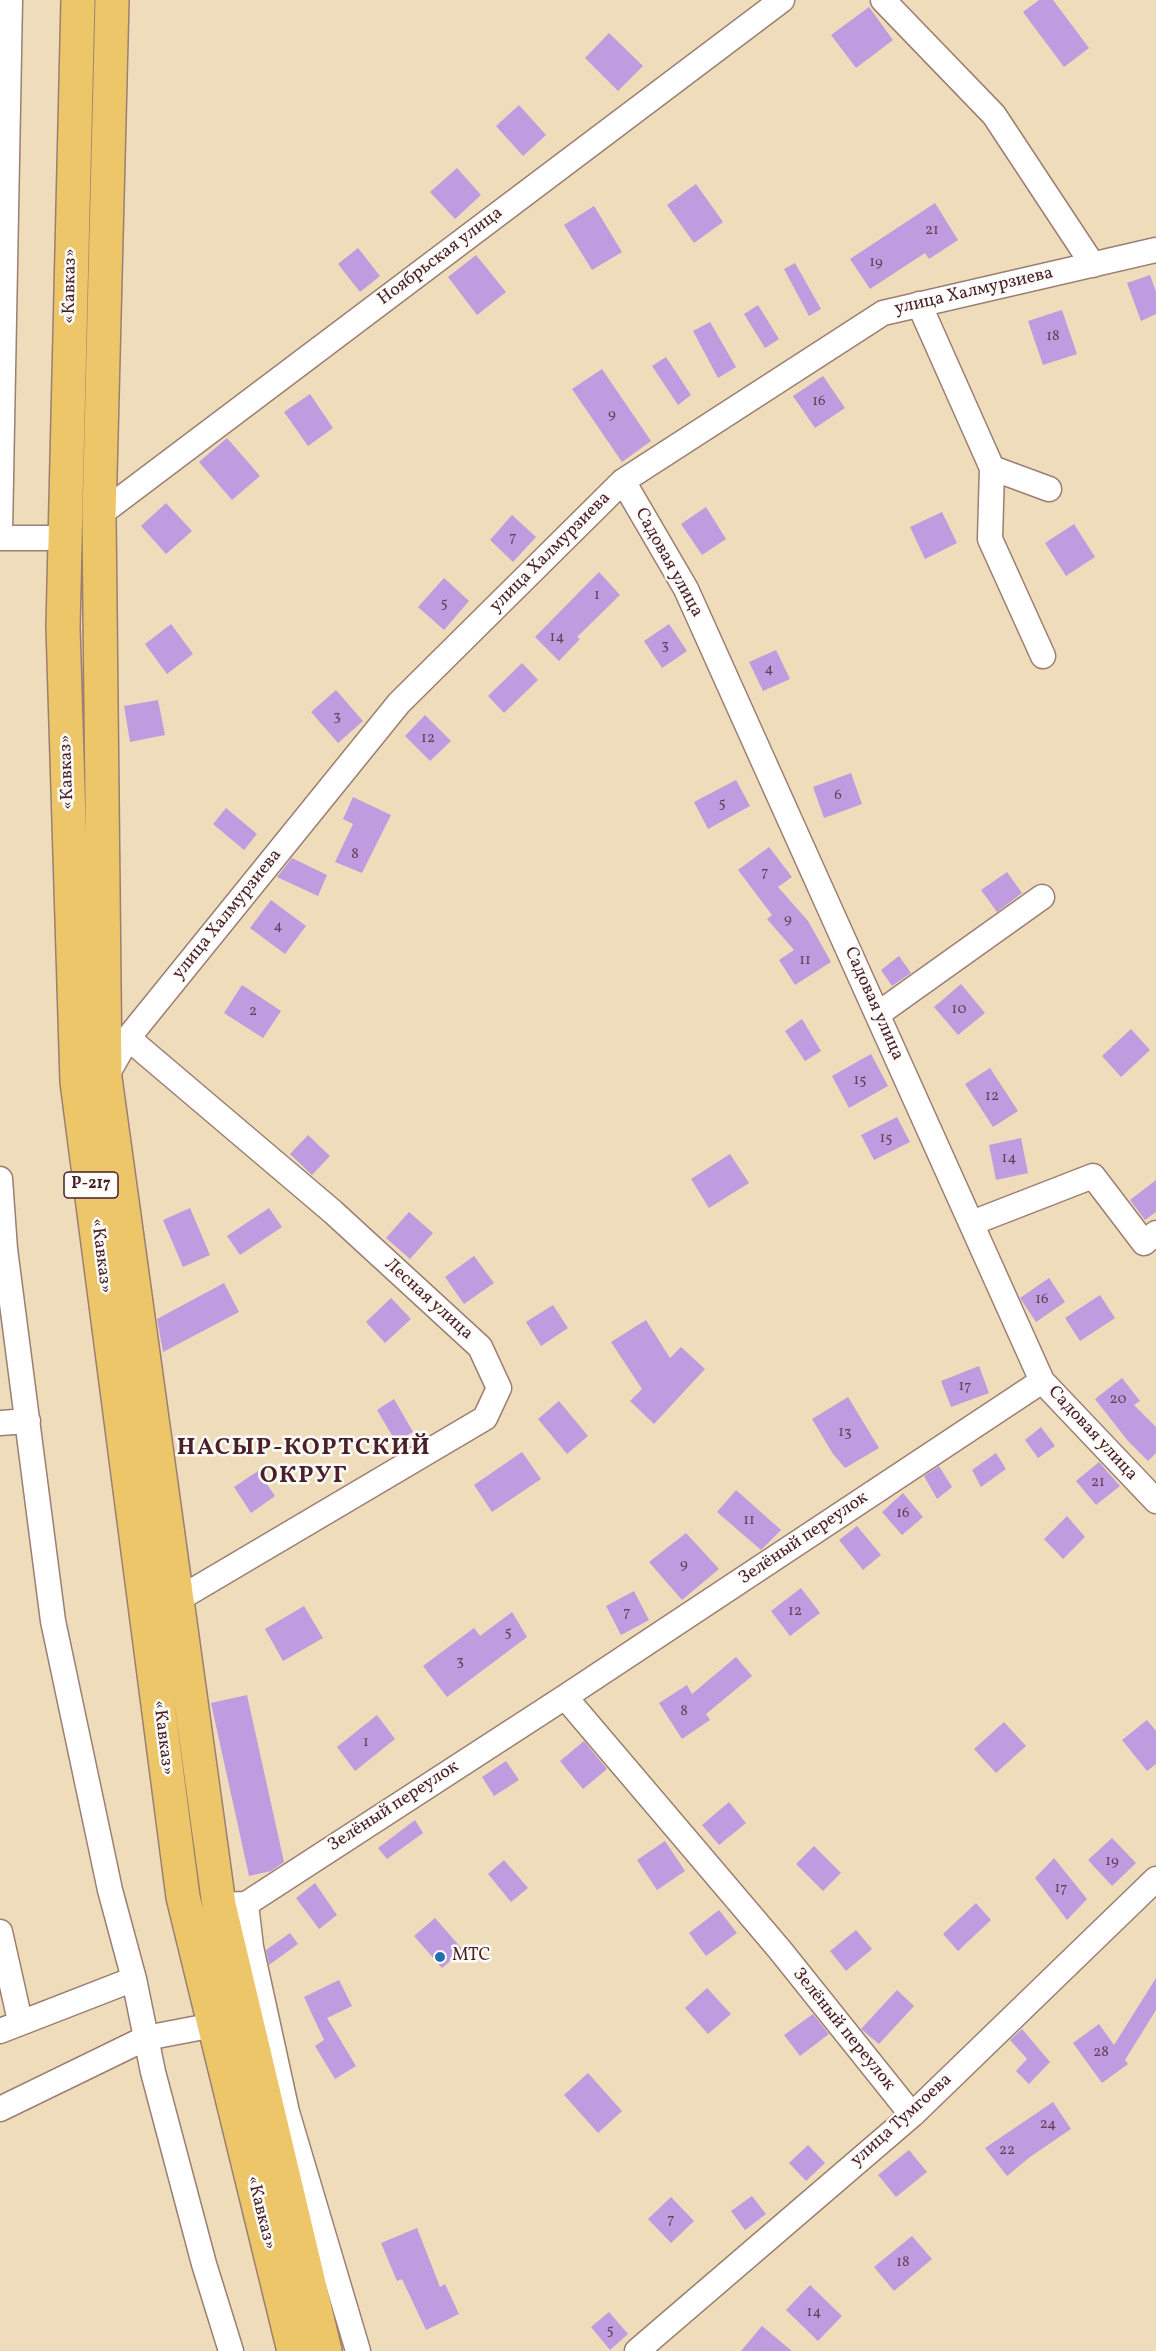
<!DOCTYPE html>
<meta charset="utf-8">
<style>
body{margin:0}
canvas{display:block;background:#eedcba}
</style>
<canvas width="1156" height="2351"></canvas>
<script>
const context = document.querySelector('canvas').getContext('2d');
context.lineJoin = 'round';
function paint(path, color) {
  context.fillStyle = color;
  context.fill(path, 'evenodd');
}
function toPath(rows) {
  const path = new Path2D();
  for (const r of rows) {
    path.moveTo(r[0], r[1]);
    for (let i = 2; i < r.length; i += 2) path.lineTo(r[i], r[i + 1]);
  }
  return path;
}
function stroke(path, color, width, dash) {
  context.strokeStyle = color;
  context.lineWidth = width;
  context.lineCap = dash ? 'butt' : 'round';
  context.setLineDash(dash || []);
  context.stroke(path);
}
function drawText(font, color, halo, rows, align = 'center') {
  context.font = font + ' Vollkorn,serif';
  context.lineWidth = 5;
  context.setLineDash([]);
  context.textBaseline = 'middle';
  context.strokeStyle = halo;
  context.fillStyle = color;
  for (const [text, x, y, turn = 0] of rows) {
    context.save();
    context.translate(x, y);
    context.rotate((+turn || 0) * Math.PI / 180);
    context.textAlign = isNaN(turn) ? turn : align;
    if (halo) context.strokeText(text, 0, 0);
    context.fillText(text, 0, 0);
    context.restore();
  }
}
paint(toPath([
 [1039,0,1053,0,1089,48,1064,67,1023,12],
 [869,7,893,40,856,68,831,35],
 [609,33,643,66,618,91,585,58],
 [519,105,546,135,523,156,496,126],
 [457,168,481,195,455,219,430,192],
 [696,184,723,222,694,243,667,205],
 [935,203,958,240,929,259,925,253,870,289,850,259],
 [594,206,622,252,592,270,564,225],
 [358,248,380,276,360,292,338,264],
 [476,255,506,292,477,315,448,277],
 [795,263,821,309,809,316,784,269],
 [1150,275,1156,292,1156,314,1141,321,1127,283],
 [758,305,779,339,765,348,744,314],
 [1062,310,1077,354,1043,365,1028,321],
 [710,322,736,367,718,378,693,331],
 [666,357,691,395,678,405,652,366],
 [602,369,651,441,622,462,572,389],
 [823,376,845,408,815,428,793,396],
 [310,394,333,428,308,446,284,412],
 [227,438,260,476,232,500,199,462],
 [166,503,192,531,166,554,141,526],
 [706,507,726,539,702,555,681,524],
 [942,512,957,543,925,559,910,527],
 [512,515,536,537,513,562,490,540],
 [1074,524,1095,557,1066,576,1045,543],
 [599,572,620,595,577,637,580,639,559,661,535,637],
 [444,578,469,601,444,630,418,607],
 [171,624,193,654,167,674,145,644],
 [669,624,687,651,662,668,644,641],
 [776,650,790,679,763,691,749,662],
 [522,663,538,680,504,713,488,696],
 [336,690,363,721,338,743,311,712],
 [158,700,165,735,130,742,124,706],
 [425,715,451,741,430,761,405,736],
 [851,773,862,804,824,818,813,787],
 [736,780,750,806,708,829,694,802],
 [353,797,391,815,362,873,335,862,353,824,343,819],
 [226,808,257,834,244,850,213,824],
 [769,847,792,877,778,887,808,921,831,962,795,985,779,960,794,950,767,919,772,915,738,870],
 [292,858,327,875,318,896,277,877],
 [1007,872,1022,893,997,912,981,890],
 [271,900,306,926,285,954,250,928],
 [899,956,911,973,892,986,881,970],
 [961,984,985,1013,958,1035,934,1007],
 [242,985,281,1011,263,1038,224,1013],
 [802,1019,821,1051,805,1061,785,1031],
 [1131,1029,1150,1050,1121,1077,1102,1056],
 [871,1054,888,1086,849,1108,832,1076],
 [990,1068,1018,1111,993,1127,965,1084],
 [897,1117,910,1142,874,1160,861,1135],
 [308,1135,330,1156,312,1175,290,1154],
 [1021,1138,1028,1173,996,1180,989,1145],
 [730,1154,749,1183,709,1208,691,1179],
 [1156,1180,1156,1212,1145,1220,1130,1200],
 [190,1208,210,1255,183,1267,163,1220],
 [269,1208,282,1227,240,1255,227,1236],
 [409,1212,433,1233,410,1259,386,1238],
 [474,1256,494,1283,464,1304,445,1277],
 [1049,1278,1065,1302,1036,1322,1020,1298],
 [224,1283,239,1312,163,1352,157,1319],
 [1100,1295,1115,1318,1080,1341,1065,1318],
 [391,1298,411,1319,385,1343,366,1322],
 [553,1305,568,1328,541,1346,526,1322],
 [646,1320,670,1358,681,1347,705,1369,654,1424,630,1401,642,1389,611,1342],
 [979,1366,989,1393,951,1407,941,1381],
 [1122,1378,1140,1401,1134,1405,1156,1427,1156,1453,1148,1461,1128,1441,1095,1399],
 [848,1397,879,1448,845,1468,833,1454,812,1419],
 [394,1399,413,1432,396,1442,377,1410],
 [559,1401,588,1436,567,1454,538,1419],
 [1041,1427,1055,1446,1038,1458,1025,1440],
 [522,1452,541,1479,492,1512,474,1485],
 [996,1453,1006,1469,981,1487,972,1470],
 [1099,1462,1120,1486,1096,1505,1076,1481],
 [939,1466,952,1487,937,1499,924,1476],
 [258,1471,275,1496,251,1513,234,1487],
 [736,1490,781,1530,761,1550,717,1512],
 [903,1493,923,1517,902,1535,882,1512],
 [1067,1516,1085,1537,1063,1559,1044,1539],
 [857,1526,881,1555,863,1570,839,1540],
 [686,1533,719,1569,682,1600,649,1562],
 [801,1588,820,1613,790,1636,771,1611],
 [634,1591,649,1620,621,1635,606,1606],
 [304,1606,323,1638,283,1661,265,1629],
 [512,1612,527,1637,447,1697,423,1666,474,1628,480,1636],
 [736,1657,752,1676,706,1714,710,1720,682,1739,659,1703,687,1685,692,1694],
 [247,1695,284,1862,271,1871,249,1876,211,1703],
 [377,1715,395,1739,355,1771,337,1747],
 [1147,1720,1156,1731,1156,1764,1147,1771,1122,1740],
 [1004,1722,1026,1746,996,1773,974,1749],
 [584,1741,607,1769,583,1789,560,1761],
 [506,1761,519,1780,494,1796,482,1777],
 [729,1802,746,1823,719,1845,702,1825],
 [415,1820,423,1833,387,1859,378,1848],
 [1112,1838,1136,1863,1112,1886,1088,1860],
 [665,1841,685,1871,657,1890,637,1860],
 [814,1846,841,1873,823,1891,796,1864],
 [1054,1858,1087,1899,1067,1920,1035,1878],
 [504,1860,528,1888,511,1902,488,1874],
 [315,1883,337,1915,319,1929,296,1898],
 [976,1903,991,1920,958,1951,943,1934],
 [719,1910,737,1933,706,1956,689,1933],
 [435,1918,463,1950,442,1968,414,1936],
 [856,1930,872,1949,846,1971,830,1951],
 [290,1933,298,1944,269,1965,266,1950],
 [1156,1978,1156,2010,1125,2060,1128,2064,1102,2083,1073,2043,1099,2024,1114,2045],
 [339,1980,352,2006,327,2018,356,2066,335,2079,315,2046,324,2040,304,1997],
 [707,1988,731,2014,708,2034,685,2008],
 [897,1990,914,2006,879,2044,861,2029],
 [813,2014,829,2034,800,2056,784,2035],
 [1022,2029,1050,2062,1029,2084,1016,2071,1027,2059,1010,2040],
 [588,2073,622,2111,598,2133,564,2095],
 [1053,2102,1071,2129,1030,2157,1007,2176,985,2148],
 [808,2145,825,2163,806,2181,789,2163],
 [909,2150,927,2172,896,2197,878,2175],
 [752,2196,766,2214,745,2230,731,2211],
 [671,2197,694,2221,671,2243,648,2219],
 [417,2228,440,2287,445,2284,459,2314,426,2330,402,2279,397,2281,381,2243],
 [912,2236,932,2259,894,2291,874,2267],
 [810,2285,842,2316,818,2341,786,2310],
 [609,2312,628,2334,610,2350,591,2327],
 [762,2326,792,2351,741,2351]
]), '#bf9ce0');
const minor = toPath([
 [883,0,994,115,1093,265],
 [919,304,992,468,990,539,1043,656],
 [992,468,1049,489],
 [623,481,686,589,1042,1381,1156,1501],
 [99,515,782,0],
 [0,531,10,0],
 [0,538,66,538],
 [878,1014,1042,897],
 [128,1038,333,1212,480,1347,499,1388,485,1418,177,1600],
 [105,1078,128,1038,399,703,623,481,883,313,1156,250],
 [0,1179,5,1249,53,1621,110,1890,134,1979,153,2072,204,2264,231,2351],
 [972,1223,1093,1176,1144,1243,1156,1233],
 [0,1423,28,1421],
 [565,1697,780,1950,912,2115],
 [246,1904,251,1947,287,2112,358,2351],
 [219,1905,246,1904,565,1697,1042,1381],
 [0,1932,20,2021],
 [0,2031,134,1979],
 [0,2109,146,2038,214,2025],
 [637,2351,912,2115,1156,1879]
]);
const highway = toPath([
 [78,0,63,627,77,1082,183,1897,294,2351],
 [112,0,99,515,105,1078,219,1905,325,2351]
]);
stroke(minor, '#9c7e72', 27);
stroke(highway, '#9c7e72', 36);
stroke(minor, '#fff', 24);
stroke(highway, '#ecc669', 33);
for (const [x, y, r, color] of [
 [440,1957,6,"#1f6fb2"]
]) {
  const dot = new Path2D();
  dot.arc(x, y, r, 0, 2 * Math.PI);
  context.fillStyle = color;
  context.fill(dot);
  stroke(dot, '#fdfcf7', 2);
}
drawText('15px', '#673e58', null, [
 ["21",932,231],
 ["19",876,263],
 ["18",1053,337],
 ["16",819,402],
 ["9",612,415],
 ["7",513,538],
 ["1",597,596],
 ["5",444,604],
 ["14",557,638],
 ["3",665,646],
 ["4",769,670],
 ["3",337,717],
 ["12",428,739],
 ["6",838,796],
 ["5",722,804],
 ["8",355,855],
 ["7",765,873],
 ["9",788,920],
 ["4",278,927],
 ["11",805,961],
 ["10",959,1010],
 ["2",253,1012],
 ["15",860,1081],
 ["12",992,1097],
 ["15",886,1139],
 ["14",1009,1159],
 ["16",1042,1300],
 ["17",965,1387],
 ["20",1118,1400],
 ["13",845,1433],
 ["21",1098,1483],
 ["16",903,1514],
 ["11",749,1521],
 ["9",684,1565],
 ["12",795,1612],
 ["7",627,1613],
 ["5",508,1633],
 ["3",460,1662],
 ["8",684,1712],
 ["1",366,1743],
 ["19",1112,1862],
 ["17",1061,1889],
 ["28",1101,2053],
 ["24",1048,2125],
 ["22",1007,2151],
 ["7",671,2220],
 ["18",903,2263],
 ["14",814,2313],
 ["5",610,2331]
]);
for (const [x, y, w] of [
 [91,1185,54]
]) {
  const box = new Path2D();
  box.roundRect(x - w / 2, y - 13, w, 26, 4.5);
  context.fillStyle = '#fdfcf7';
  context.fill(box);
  stroke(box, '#4a1f2b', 1.5);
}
drawText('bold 16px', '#4a1f2b', null, [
 ["Р-217",91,1185]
]);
drawText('18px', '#4a1f2b', '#fdfcf7', [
 ["Ноябрьская улица",441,257,-37],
 ["«Кавказ»",71,286,-89],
 ["улица Халмурзиева",974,292,-13],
 ["улица Халмурзиева",551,553,-45],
 ["Садовая улица",668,563,61],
 ["«Кавказ»",68,772,-92],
 ["улица Халмурзиева",228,915,-51],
 ["Садовая улица",873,1004,66],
 ["«Кавказ»",100,1256,83],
 ["Лесная улица",428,1300,42],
 ["Садовая улица",1092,1434,47],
 ["Зелёный переулок",804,1539,-34],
 ["«Кавказ»",162,1738,83],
 ["Зелёный переулок",394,1807,-33],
 ["Зелёный переулок",843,2030,51],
 ["улица Тумгоева",902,2121,-42],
 ["«Кавказ»",260,2213,76]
]);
drawText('18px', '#4a1f2b', '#fdfcf7', [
 ["МТС",452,1957]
], 'left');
context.letterSpacing = '1.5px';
drawText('bold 24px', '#4a1f2b', '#fdfcf7', [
 ["НАСЫР-КОРТСКИЙ",304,1450],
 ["ОКРУГ",304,1478]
]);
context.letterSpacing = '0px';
</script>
